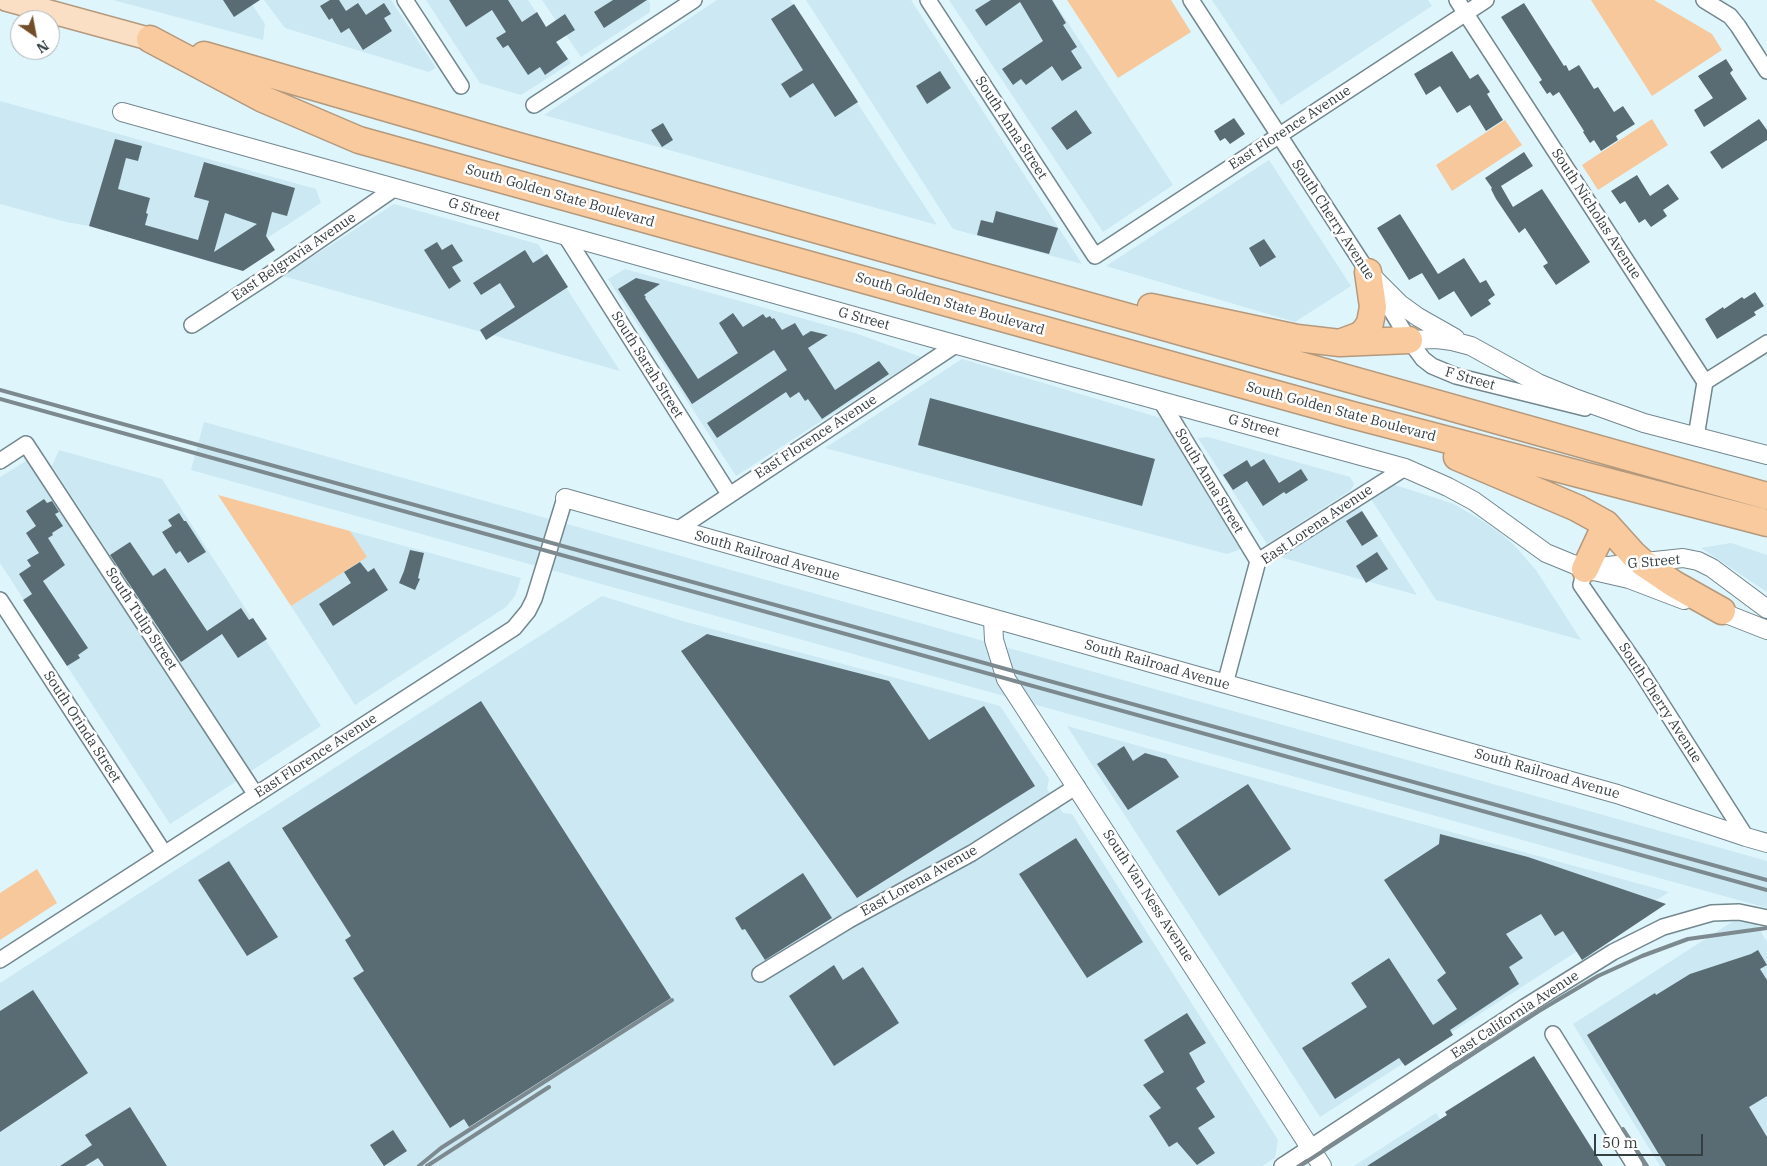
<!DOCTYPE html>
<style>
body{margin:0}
#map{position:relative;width:1767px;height:1166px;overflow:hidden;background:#dff5fc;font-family:"IBM Plex Serif",serif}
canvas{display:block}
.north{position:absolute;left:10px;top:10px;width:50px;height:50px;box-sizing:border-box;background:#fff;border:1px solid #aeb2b3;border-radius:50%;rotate:147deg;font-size:14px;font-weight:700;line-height:20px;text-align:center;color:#353e41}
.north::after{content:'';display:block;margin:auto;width:18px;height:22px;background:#724e28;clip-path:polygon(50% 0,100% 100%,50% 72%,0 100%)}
.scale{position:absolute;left:1594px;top:1134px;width:109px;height:22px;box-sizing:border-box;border:2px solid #353e41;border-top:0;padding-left:6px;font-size:15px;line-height:18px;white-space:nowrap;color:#353e41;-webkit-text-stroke:4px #fff;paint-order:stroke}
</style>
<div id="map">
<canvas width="1767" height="1166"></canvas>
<div class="north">N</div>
<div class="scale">50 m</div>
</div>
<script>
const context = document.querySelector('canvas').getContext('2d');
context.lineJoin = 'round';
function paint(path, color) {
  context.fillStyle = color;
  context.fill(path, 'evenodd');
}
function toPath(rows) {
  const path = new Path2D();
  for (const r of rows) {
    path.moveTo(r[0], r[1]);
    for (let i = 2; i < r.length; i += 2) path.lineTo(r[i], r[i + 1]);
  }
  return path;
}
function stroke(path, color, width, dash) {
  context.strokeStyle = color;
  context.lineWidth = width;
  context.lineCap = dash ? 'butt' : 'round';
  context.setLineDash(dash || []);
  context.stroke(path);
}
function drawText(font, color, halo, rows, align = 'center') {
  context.font = font + ' "IBM Plex Serif",serif';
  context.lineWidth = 5;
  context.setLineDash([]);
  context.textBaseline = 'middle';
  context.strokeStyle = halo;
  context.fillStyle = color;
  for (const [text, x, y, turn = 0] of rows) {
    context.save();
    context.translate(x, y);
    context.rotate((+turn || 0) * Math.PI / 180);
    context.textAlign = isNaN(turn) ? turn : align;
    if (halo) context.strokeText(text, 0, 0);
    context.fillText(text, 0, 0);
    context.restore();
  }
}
paint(toPath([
 [113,0,249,0,265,24,263,40],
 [264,0,391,0,436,68,429,72,285,28],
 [426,0,528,0,571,63,521,95,480,83],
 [542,0,648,0,650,3,650,12,581,57],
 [717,0,790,0,937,225,544,115],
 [806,0,911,0,1082,264,953,229],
 [949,0,1053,0,1173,185,1103,232],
 [1212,0,1428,0,1432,6,1281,105],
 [0,101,316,189,321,203,224,266,89,226,66,222,0,204],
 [1269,160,1351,286,1295,322,1106,266],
 [394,204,538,244,620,371,283,276],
 [625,269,858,334,921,357,736,476,608,279],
 [962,359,1161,418,1244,548,1227,554,825,448],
 [204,422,1767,861,1767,908,191,470],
 [1208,437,1350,477,1354,484,1351,490,1267,544,1198,438],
 [59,450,162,479,321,726,251,771,52,466],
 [31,458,240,779,170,824,0,563,0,477],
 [1392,484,1454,504,1486,523,1501,534,1514,545,1536,570,1581,640,1436,600,1371,499],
 [1359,506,1417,595,1280,557],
 [350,531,521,578,515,596,506,607,355,705,291,606,366,557],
 [1731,543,1767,555,1767,592,1701,548],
 [602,596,686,622,1000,706,1049,779,1047,789,1063,813,1072,814,1278,1140,1275,1158,1262,1166,0,1166,0,983],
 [1067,726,1251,777,1669,892,1320,1117],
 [1749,911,1767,942,1767,1166,1660,1166,1573,1024],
 [1436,1113,1469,1166,1354,1166]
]), '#cbe8f3');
paint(toPath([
 [1067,0,1171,0,1191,32,1118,78],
 [1591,0,1654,0,1712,34,1722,50,1652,96],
 [1652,119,1668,145,1598,190,1582,165],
 [1505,120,1522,145,1452,191,1436,165],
 [218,495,350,531,367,557,291,606],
 [37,869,57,903,0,940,0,893]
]), '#f6c89b');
paint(toPath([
 [223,0,260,0,234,17],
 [330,0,339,0,346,11,358,3,366,15,384,3,391,14,384,18,392,31,363,50,349,28,341,33,332,18,329,20,320,6],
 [449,0,508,0,522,22,537,12,546,27,565,14,575,30,556,42,568,59,545,75,540,67,528,75,508,45,503,48,496,38,506,32,492,10,466,27],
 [613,0,647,0,604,28,594,12],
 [991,0,1052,0,1066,23,1063,25,1077,47,1071,51,1082,68,1062,81,1052,66,1026,85,1021,79,1013,85,1002,69,1043,41,1020,2,986,26,975,10],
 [1524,3,1564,66,1566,65,1569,71,1579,65,1594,89,1598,87,1614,112,1623,106,1635,124,1616,136,1618,140,1601,151,1594,140,1590,143,1583,132,1584,131,1559,92,1553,96,1550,92,1547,94,1539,82,1542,80,1501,17],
 [794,4,858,102,835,117,813,83,790,98,781,84,803,70,771,19],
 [1452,51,1470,79,1478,74,1490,92,1487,94,1503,120,1486,131,1470,105,1457,113,1440,86,1426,95,1414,74],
 [1726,59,1733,70,1730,73,1747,99,1704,127,1694,110,1713,98,1698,76],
 [940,71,951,88,927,104,916,86],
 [1076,110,1092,133,1067,150,1051,128],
 [1234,118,1245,134,1230,144,1225,138,1220,141,1214,131],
 [1759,119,1767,130,1767,140,1722,169,1710,152],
 [663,123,673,140,662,147,651,130],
 [115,139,142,146,138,161,126,158,118,189,150,198,146,213,148,214,145,225,198,240,209,201,194,197,204,162,295,188,287,216,272,212,266,236,275,250,243,271,89,226],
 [225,213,257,224,214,252],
 [1524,152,1533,166,1501,186,1513,207,1542,189,1590,262,1556,285,1543,266,1548,263,1525,228,1519,233,1496,199,1491,189,1492,188,1485,178],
 [1637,175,1650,196,1668,184,1679,199,1663,210,1667,216,1651,227,1645,219,1639,223,1625,201,1620,204,1611,191],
 [996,211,1058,228,1049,254,977,235,981,220,993,223],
 [1400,214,1438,274,1464,258,1480,283,1486,280,1495,295,1488,300,1491,304,1471,317,1454,291,1439,300,1422,273,1409,280,1377,228],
 [1264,239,1276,257,1260,267,1249,248],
 [437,242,442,250,452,244,463,261,452,267,461,281,449,289,424,250],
 [525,250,533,263,547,254,568,287,486,340,480,330,515,307,500,283,481,295,473,283],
 [636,278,660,284,644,295,646,297,645,298,698,379,738,353,719,323,733,313,743,327,763,314,766,318,770,316,772,319,774,318,782,330,795,323,803,336,811,331,828,335,808,348,835,390,879,361,889,374,822,419,808,399,805,401,799,392,790,398,786,392,717,438,707,423,787,370,774,350,692,404,618,289],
 [1755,292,1764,306,1754,312,1756,315,1717,339,1705,319,1723,307,1724,309,1742,297,1744,299],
 [930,398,1155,459,1142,506,918,445],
 [1264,459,1279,483,1301,469,1308,480,1286,494,1284,492,1263,506,1247,481,1233,490,1223,475,1247,460,1251,467],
 [44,499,47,503,52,501,59,512,55,514,63,526,52,533,53,535,48,538,65,565,43,581,88,648,78,655,80,658,67,666,23,600,32,594,19,574,31,566,27,560,39,553,26,533,36,526,26,511],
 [1362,511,1378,536,1362,546,1346,521],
 [179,513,184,521,186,521,206,552,188,563,180,551,176,554,162,532,172,526,168,520],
 [130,542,153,576,165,568,207,631,241,608,249,620,253,618,267,639,238,658,222,634,181,662,110,555],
 [410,550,424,553,418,578,420,579,415,590,399,583,404,571],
 [1377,552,1388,569,1366,583,1356,566],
 [360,562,368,572,374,568,388,590,333,626,319,604,351,583,344,572],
 [707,634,889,681,929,740,984,706,1035,786,857,898,681,651],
 [481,701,671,998,469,1127,464,1119,450,1128,353,978,364,971,345,940,351,936,282,828],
 [1124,746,1133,761,1145,753,1166,759,1179,777,1128,810,1097,764],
 [1248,784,1291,849,1219,896,1176,831],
 [1440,834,1528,857,1666,904,1582,960,1563,931,1555,936,1541,914,1506,934,1523,958,1509,967,1519,984,1450,1030,1453,1035,1405,1066,1399,1058,1335,1099,1302,1048,1367,1007,1351,983,1389,958,1433,1025,1457,1009,1437,980,1446,973,1384,880,1439,844],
 [1076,838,1143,942,1087,978,1019,874],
 [229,861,278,937,247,956,198,880],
 [803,873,832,918,765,960,745,929,742,930,735,918],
 [1758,950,1767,965,1760,969,1767,980,1767,1096,1749,1107,1767,1137,1767,1166,1666,1166,1587,1035,1655,993,1656,995,1690,974,1751,954],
 [834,965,843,980,863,967,899,1023,834,1066,789,996],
 [33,990,88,1073,0,1132,0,1011],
 [1187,1013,1206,1043,1189,1053,1205,1082,1196,1088,1215,1117,1198,1128,1215,1153,1197,1165,1177,1142,1169,1147,1149,1116,1161,1108,1143,1085,1164,1072,1144,1040],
 [1534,1056,1603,1166,1367,1166,1447,1115,1445,1112],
 [130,1107,167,1166,104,1166,98,1158,85,1166,60,1166,92,1145,85,1135],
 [393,1130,407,1151,384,1166,370,1145]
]), '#596c73');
const minor = toPath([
 [405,0,461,86],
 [928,0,1095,256,1486,0],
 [1191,0,1368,272,1409,340,1423,359,1432,366,1456,376,1585,408],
 [1457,0,1705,382,1696,437],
 [1704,0,1730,16,1738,26,1767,71],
 [534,105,694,0],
 [565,235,729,494],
 [192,325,266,277,395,188],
 [1705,382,1767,343],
 [1161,401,1258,561],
 [0,461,26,444,256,795],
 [677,530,957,344],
 [1585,569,1581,585,1638,667,1746,837],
 [0,600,164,853],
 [1225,684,1258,561,1405,468],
 [0,960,514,628,528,611,534,599,565,498],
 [760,974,849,920,972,853,1077,786],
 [1553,1034,1635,1166],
 [1282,1166,1523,1008,1613,952,1663,927,1712,913,1739,912,1767,918]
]);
const tertiary = toPath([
 [122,112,1033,366,1405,468,1448,487,1474,501,1546,553,1585,569,1629,579,1684,600],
 [1368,272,1400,304,1418,317,1455,338],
 [1409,340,1437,339,1452,341,1471,346,1538,383,1577,399,1644,423,1767,455],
 [565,498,1617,794,1746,837,1767,843],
 [1598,567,1683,558,1698,561,1712,568,1767,609],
 [1711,608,1767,630],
 [993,620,994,640,1006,679,1322,1166]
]);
const primary = toPath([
 [7,0,150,39]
]);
const motorway = toPath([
 [150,39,263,99,359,140,1352,415,1767,523],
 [204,55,511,144,1767,496],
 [1151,307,1297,338,1340,343,1409,340],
 [1342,342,1358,336,1364,332,1370,323,1373,307,1368,272],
 [1457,457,1577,508,1606,524,1585,569],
 [1606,524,1633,554,1643,563,1674,584,1722,611]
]);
stroke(minor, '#73878e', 18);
stroke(tertiary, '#73878e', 20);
stroke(primary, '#b4997d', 25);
stroke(motorway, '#b4997d', 29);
stroke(minor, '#fff', 15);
stroke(tertiary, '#fff', 18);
stroke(primary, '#fbdfc5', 22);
stroke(motorway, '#f8ca9e', 26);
stroke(toPath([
 [0,390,1767,880],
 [0,399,1767,890],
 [1623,1129,1647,1166],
 [419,1166,441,1148,672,1000],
 [427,1166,549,1087],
 [1300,1166,1539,1011,1598,976,1642,956,1688,939,1767,928]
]), '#7c8a8f', 4);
drawText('14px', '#353e41', '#fff', [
 ["South Anna Street",1011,128,57],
 ["East Florence Avenue",1290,128,-33],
 ["South Golden State Boulevard",560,196,16],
 ["G Street",474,210,16],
 ["South Nicholas Avenue",1596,214,57],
 ["South Cherry Avenue",1333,220,57],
 ["East Belgravia Avenue",294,257,-34],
 ["South Golden State Boulevard",950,304,16],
 ["G Street",864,319,15],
 ["South Sarah Street",647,365,58],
 ["F Street",1470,379,16],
 ["South Golden State Boulevard",1341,412,15],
 ["G Street",1254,426,15],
 ["East Florence Avenue",816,437,-33],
 ["South Anna Street",1209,481,59],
 ["East Lorena Avenue",1317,525,-34],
 ["South Railroad Avenue",767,556,16],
 ["G Street",1654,562,-5],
 ["South Tulip Street",141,619,57],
 ["South Railroad Avenue",1157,665,16],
 ["South Cherry Avenue",1660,703,57],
 ["South Orinda Street",82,727,57],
 ["East Florence Avenue",316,756,-33],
 ["South Railroad Avenue",1547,774,16],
 ["East Lorena Avenue",919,881,-29],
 ["South Van Ness Avenue",1148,896,57],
 ["East California Avenue",1515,1015,-33]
]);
</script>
